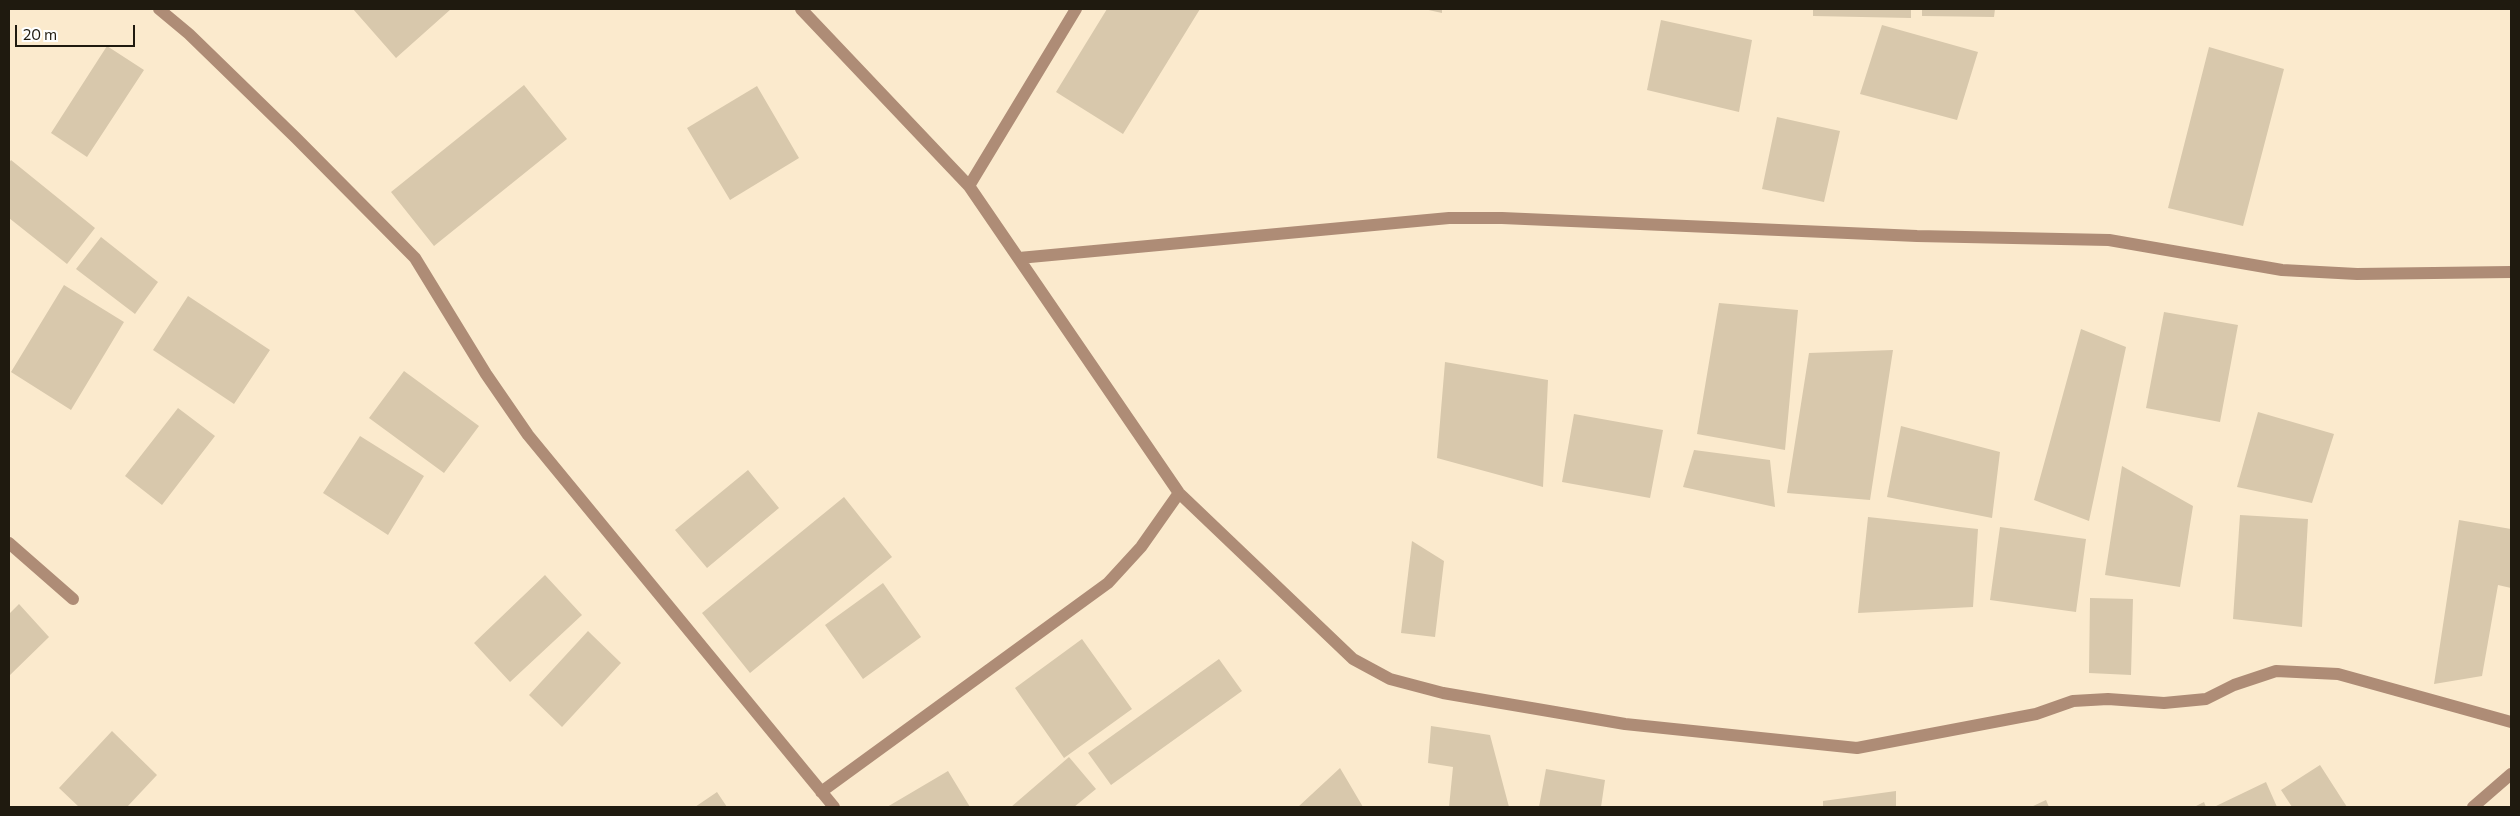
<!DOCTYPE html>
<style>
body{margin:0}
#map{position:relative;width:2520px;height:816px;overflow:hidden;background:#fbeacd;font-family:Commissioner,sans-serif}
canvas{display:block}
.frame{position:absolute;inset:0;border:10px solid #1f1a0f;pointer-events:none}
.scale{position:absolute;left:15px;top:25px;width:120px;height:22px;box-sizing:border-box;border:2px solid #1f1a0f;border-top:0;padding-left:6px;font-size:15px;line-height:18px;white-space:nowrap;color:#1f1a0f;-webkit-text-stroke:4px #fff;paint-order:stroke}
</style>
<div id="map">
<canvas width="2520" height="816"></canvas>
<div class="frame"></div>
<div class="scale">20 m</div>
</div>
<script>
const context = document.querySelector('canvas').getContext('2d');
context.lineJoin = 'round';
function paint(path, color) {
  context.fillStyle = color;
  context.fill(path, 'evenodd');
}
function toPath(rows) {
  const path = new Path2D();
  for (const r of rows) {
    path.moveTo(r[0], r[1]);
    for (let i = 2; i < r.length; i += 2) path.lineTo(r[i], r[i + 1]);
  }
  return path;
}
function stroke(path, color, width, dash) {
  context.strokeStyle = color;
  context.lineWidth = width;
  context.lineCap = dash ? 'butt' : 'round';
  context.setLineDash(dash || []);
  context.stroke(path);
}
paint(toPath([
 [353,9,451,9,396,58],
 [1107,9,1200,9,1123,134,1056,92],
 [1424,9,1442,9,1442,13],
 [1813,9,1911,9,1911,18,1813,16],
 [1922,9,1995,9,1994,17,1922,16],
 [1661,20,1752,40,1739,112,1647,90],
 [1882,25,1978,52,1957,120,1860,94],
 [107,46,144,70,87,157,51,133],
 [2209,47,2284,69,2243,226,2168,208],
 [524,85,567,139,434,246,391,192],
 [757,86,799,158,730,200,687,128],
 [1777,117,1840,131,1824,202,1762,189],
 [11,160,95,228,67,264,9,218,9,163],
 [101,237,158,282,135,314,76,269],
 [64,285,124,322,71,410,11,372],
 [188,296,270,350,234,404,153,350],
 [1719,303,1798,310,1785,450,1697,434],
 [2164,312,2238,325,2220,422,2146,408],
 [2081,329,2126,347,2089,521,2034,500],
 [1893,350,1870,500,1787,493,1809,353],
 [1445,362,1548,380,1543,487,1437,458],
 [404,371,479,426,444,473,369,418],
 [178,408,215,436,162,505,125,476],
 [2258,412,2334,434,2312,503,2237,487],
 [1574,414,1663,430,1650,498,1562,482],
 [1901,426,2000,452,1992,518,1887,497],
 [360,436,424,476,388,535,323,493],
 [1694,450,1770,460,1775,507,1683,487],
 [2122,466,2193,506,2180,587,2105,575],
 [748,470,779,508,707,568,675,530],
 [844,497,892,557,750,673,702,613],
 [2240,515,2308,519,2302,627,2233,619],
 [1868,517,1978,529,1973,607,1858,613],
 [2459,520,2511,529,2511,588,2498,585,2482,676,2434,684],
 [2000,527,2086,539,2076,612,1990,600],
 [1412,541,1444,561,1435,637,1401,633],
 [545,575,582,615,510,682,474,643],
 [883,583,921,637,863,679,825,625],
 [2090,598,2133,599,2131,675,2089,673],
 [19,604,49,637,9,676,9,614],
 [588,631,621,663,562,727,529,695],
 [1082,639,1132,709,1064,758,1015,688],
 [1219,659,1242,691,1111,785,1088,753],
 [1431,726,1490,735,1509,807,1449,807,1453,767,1428,763],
 [112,731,157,775,127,807,79,807,59,788],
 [1069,757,1096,789,1074,807,1011,807],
 [2320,765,2347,807,2292,807,2281,790],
 [1340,768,1363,807,1298,807],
 [1546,769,1605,780,1601,807,1539,807],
 [948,771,970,807,887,807],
 [2266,782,2277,807,2216,807,2216,806],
 [1896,791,1896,807,1823,807,1823,801],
 [717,792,727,807,695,807],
 [2046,800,2049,807,2031,807],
 [2204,802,2206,807,2194,807]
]), '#d8c8ac');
stroke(toPath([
 [159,9,189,34,296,138,415,258,486,374,528,435,834,807],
 [801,9,969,186,1179,493,1353,659,1390,679,1443,693,1625,724,1857,748,2036,714,2073,701,2108,699,2164,703,2206,699,2234,685,2276,671,2338,674,2511,722],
 [969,186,1076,9],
 [1019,258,1449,218,1502,218,1917,236,2109,240,2282,270,2357,274,2511,272],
 [9,543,73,599],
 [821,792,1108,583,1141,547,1179,493],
 [2473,807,2511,774]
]), '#ae8c76', 12);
</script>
